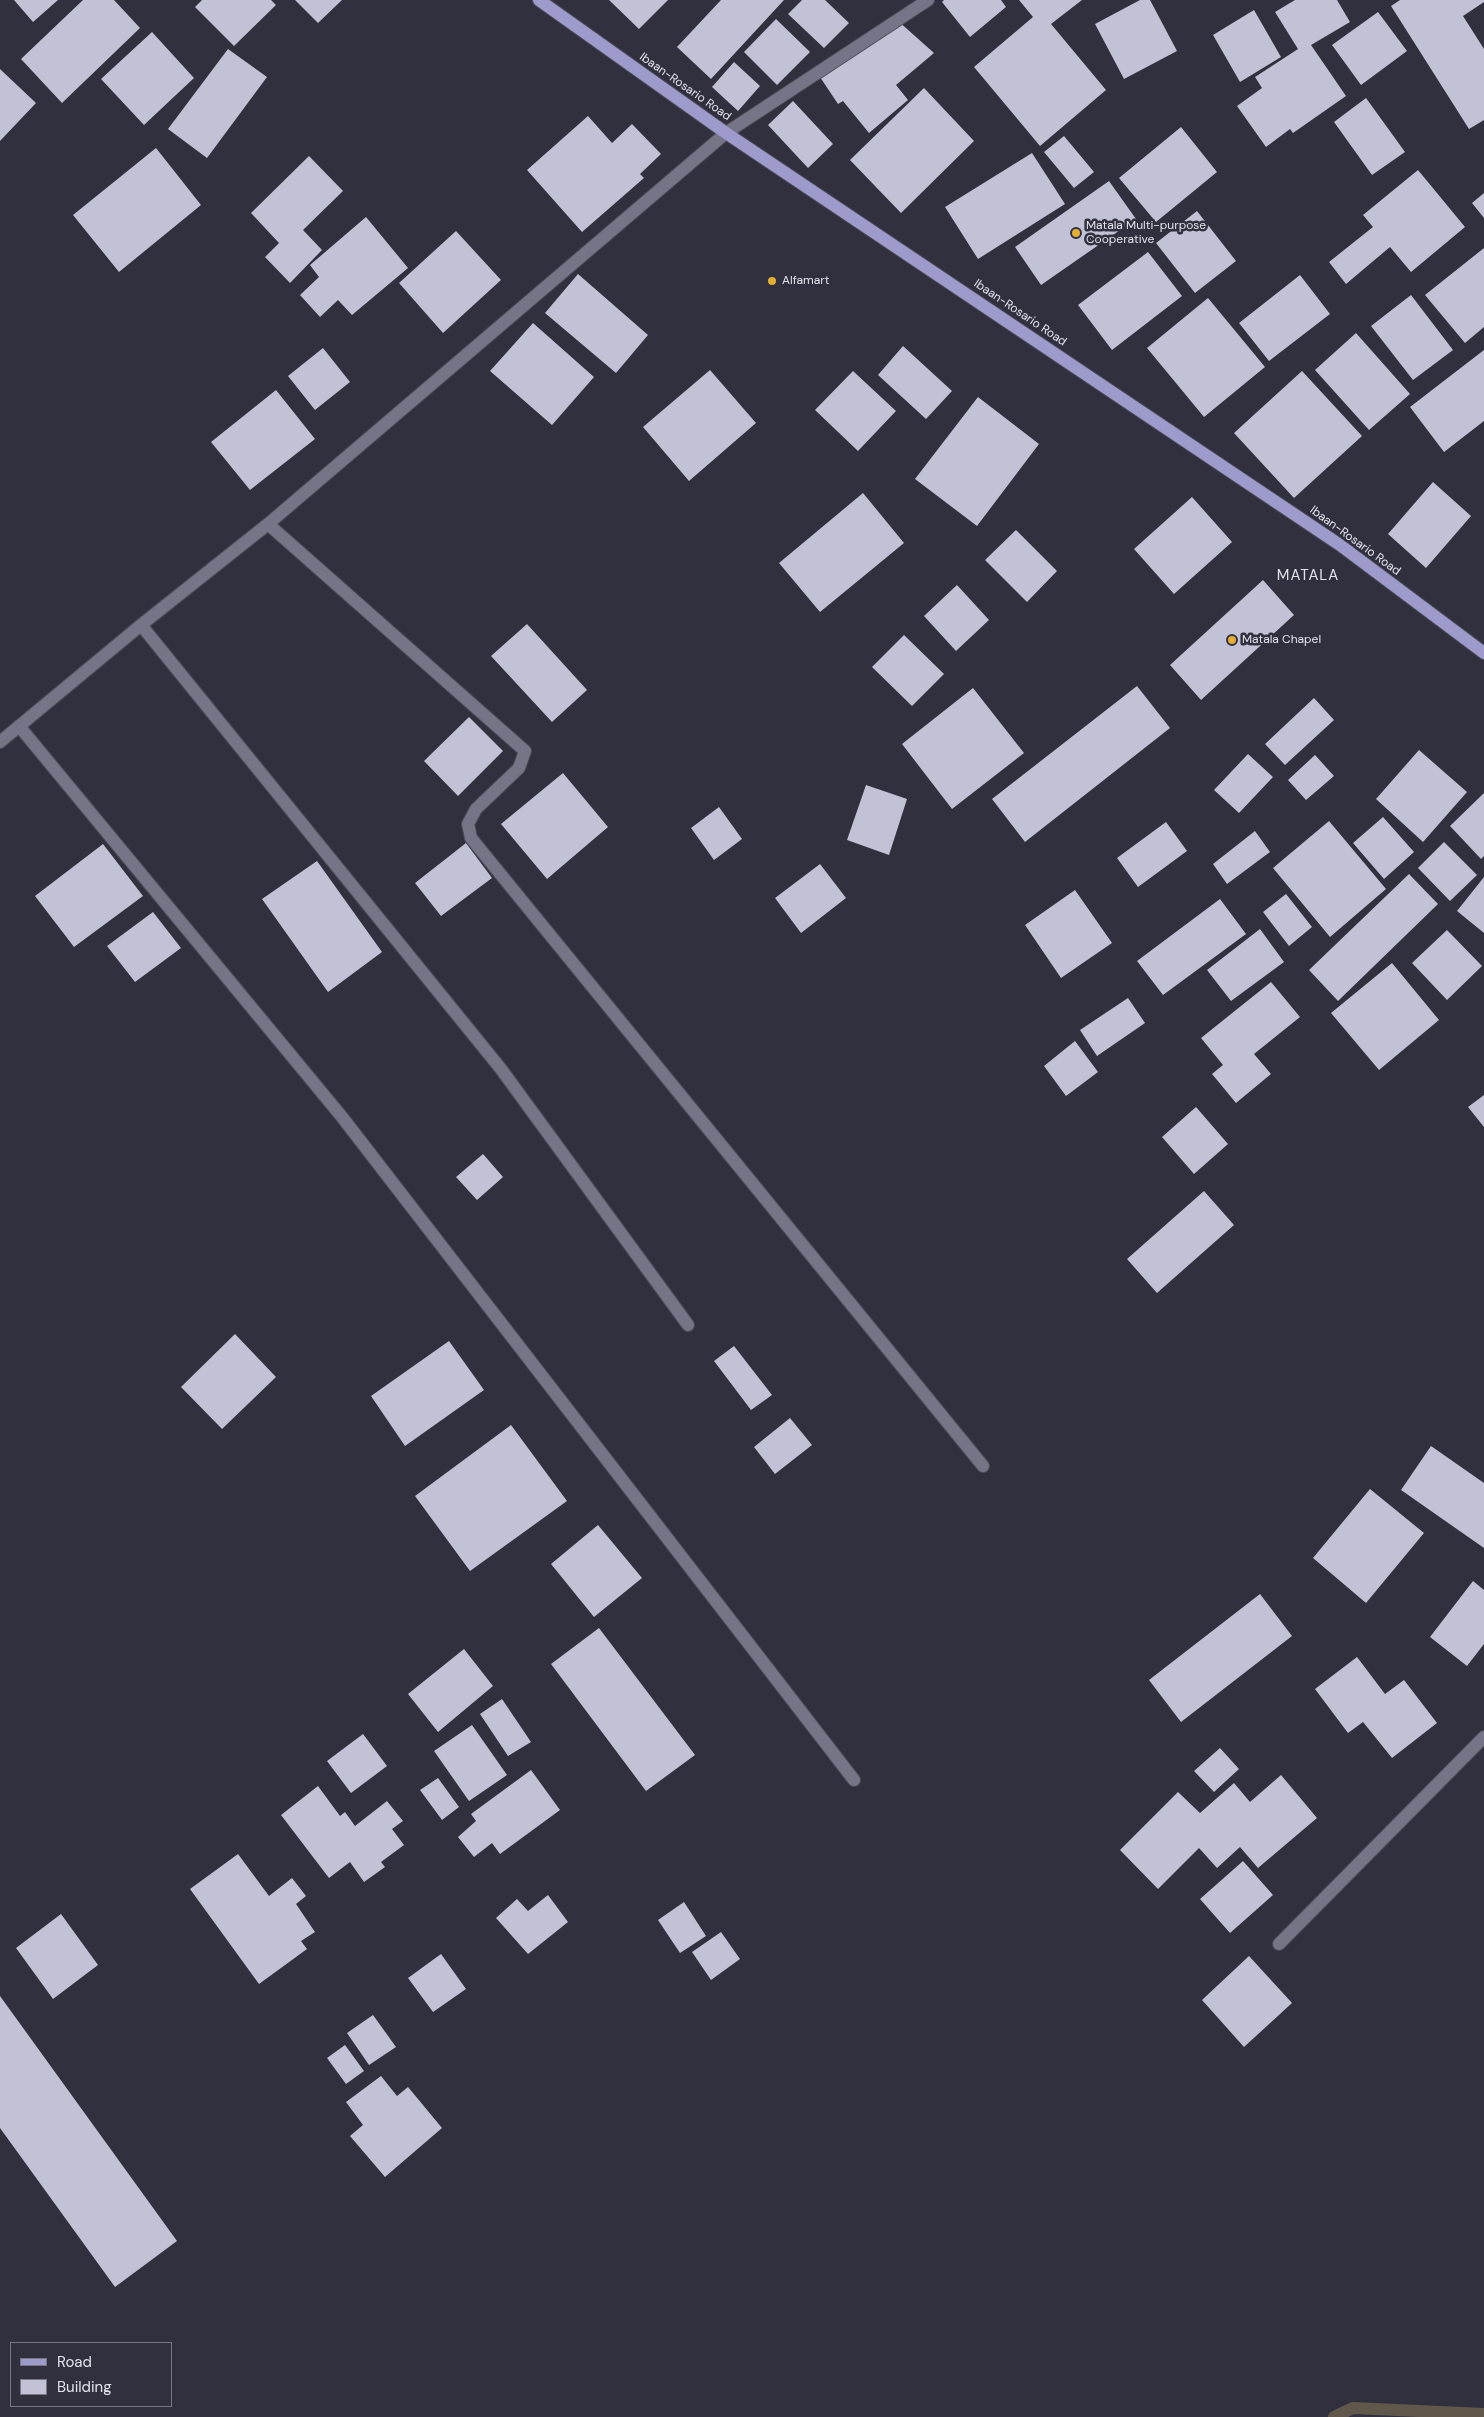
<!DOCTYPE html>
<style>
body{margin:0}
#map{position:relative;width:1484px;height:2417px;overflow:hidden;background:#30303f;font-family:"DM Sans",sans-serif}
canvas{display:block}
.legend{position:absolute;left:10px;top:2342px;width:162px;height:65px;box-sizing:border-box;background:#30303f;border:1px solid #787885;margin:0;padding:6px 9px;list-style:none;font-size:15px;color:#e3e3ed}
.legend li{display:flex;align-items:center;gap:10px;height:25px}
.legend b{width:25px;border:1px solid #787885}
</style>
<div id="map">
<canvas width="1484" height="2417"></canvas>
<ul class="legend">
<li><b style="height:6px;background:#9c9bcc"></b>Road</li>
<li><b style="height:14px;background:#c1c2d5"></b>Building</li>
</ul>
</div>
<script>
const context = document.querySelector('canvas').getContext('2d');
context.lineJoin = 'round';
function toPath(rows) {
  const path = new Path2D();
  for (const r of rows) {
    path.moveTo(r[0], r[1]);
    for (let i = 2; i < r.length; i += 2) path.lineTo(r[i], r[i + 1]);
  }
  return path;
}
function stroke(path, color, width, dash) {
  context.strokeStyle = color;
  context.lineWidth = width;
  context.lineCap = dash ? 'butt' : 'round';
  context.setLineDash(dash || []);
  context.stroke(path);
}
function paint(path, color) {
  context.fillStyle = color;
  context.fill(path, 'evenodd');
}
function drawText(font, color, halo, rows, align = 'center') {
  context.font = font + ' "DM Sans",sans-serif';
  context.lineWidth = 5;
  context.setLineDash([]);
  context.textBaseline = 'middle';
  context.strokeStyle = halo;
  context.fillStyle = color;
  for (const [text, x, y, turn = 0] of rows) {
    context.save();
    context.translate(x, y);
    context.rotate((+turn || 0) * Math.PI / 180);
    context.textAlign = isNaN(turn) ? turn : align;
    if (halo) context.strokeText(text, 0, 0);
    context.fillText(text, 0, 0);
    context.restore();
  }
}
stroke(toPath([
 [1334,2417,1353,2408,1484,2414]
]), '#60584b', 12);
paint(toPath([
 [14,0,58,0,33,22],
 [83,0,114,0,140,28,62,103,21,59],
 [202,0,271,0,276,5,234,46,195,7],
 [295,0,342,0,318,23],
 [609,0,668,0,639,29],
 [721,0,784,0,711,79,677,47],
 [802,0,825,0,849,23,824,48,788,14],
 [944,0,1001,0,1006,7,970,37,942,2],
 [1019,0,1082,0,1051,24,1106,90,1040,146,974,67,1033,17],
 [1140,0,1150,0,1177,51,1124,79,1095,24],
 [1295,0,1337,0,1350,22,1311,45,1346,96,1293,133,1290,129,1266,147,1237,106,1262,88,1255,77,1298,49,1275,12],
 [1400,0,1484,0,1484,2,1463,16,1484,49,1484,120,1469,129,1391,6],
 [1254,10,1281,57,1240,82,1213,35],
 [1378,12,1407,51,1361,85,1332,45],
 [776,19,810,52,777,85,744,52],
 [897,20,934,53,896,85,908,100,869,133,843,101,838,104,818,74],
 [152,32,194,78,144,125,101,79],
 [228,49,267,77,207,158,168,129],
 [734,62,760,86,738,111,712,87],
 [0,69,36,103,0,141],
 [924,88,974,141,901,213,850,160],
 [1366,98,1405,152,1372,175,1334,122],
 [793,101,833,144,808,168,768,125],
 [588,116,612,143,632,124,661,154,640,174,644,178,582,232,527,170],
 [1181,127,1217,172,1156,222,1119,178],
 [1064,136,1094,172,1074,188,1044,152],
 [156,148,201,205,119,272,73,215],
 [1032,153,1065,204,978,259,945,207],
 [309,156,343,191,303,230,322,250,290,283,265,257,279,243,251,213],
 [1418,170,1465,227,1411,272,1390,247,1346,284,1329,262,1373,227,1363,215],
 [1109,181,1136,219,1041,285,1015,247],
 [1484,193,1484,218,1472,203],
 [1197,211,1236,261,1195,293,1156,243],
 [366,217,408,268,352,315,338,300,320,317,300,295,319,277,310,265],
 [456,231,501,280,443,333,399,283],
 [1484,248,1484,327,1465,343,1425,295],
 [1148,252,1182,296,1112,350,1078,305],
 [578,274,648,335,616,373,545,313],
 [1300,275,1330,314,1269,361,1239,323],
 [1411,295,1453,350,1413,380,1371,326],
 [1208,298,1265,367,1204,417,1147,348],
 [533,323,594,377,552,425,490,371],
 [1356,333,1410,394,1369,430,1315,370],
 [903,346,952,391,926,419,878,375],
 [323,348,350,382,315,410,288,376],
 [1484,350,1484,421,1444,452,1410,407],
 [710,370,756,423,689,481,643,427],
 [853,371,896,411,858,451,815,410],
 [1302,371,1362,436,1294,498,1234,433],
 [276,390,315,439,250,490,211,442],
 [978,397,1039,444,977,526,915,479],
 [1433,482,1471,516,1426,568,1388,534],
 [863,493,904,543,820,612,779,563],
 [1192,497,1232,542,1174,594,1134,549],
 [1016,530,1057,571,1027,602,985,560],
 [1263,580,1294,615,1201,700,1170,665],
 [957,585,989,620,956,651,924,616],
 [527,624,587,690,552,722,491,656],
 [904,635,944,674,912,706,872,667],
 [1137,686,1170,728,1025,842,992,799],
 [973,688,1024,753,952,809,902,744],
 [1314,698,1334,720,1285,765,1265,744],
 [469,717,503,751,458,796,424,761],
 [1419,750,1467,792,1423,842,1376,799],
 [1248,754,1273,777,1239,813,1214,790],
 [1315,755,1334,776,1306,800,1288,780],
 [563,773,608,827,547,879,501,824],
 [866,785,907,799,889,855,847,840],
 [1484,793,1484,856,1481,859,1450,826],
 [719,807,742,839,714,860,691,828],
 [1383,817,1414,852,1384,879,1353,843],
 [1329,821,1386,889,1330,937,1273,868],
 [1166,822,1187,851,1138,887,1117,858],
 [1255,831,1270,852,1227,884,1213,864],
 [1444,842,1477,875,1450,901,1418,868],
 [466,843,492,878,441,916,415,883],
 [103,844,143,896,74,947,35,896],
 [317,861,382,952,328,992,262,899],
 [820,864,846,898,801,933,775,898],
 [1409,874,1438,904,1338,1001,1309,970],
 [1484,877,1484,933,1457,911],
 [1075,890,1112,943,1061,978,1025,925],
 [1286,894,1312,927,1289,946,1263,912],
 [1220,899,1246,934,1163,995,1137,961],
 [153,912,181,948,135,982,107,946],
 [1260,929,1284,962,1231,1001,1207,970],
 [1447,930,1482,966,1447,1000,1412,963],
 [1392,963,1439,1020,1379,1070,1331,1013],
 [1271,982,1300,1017,1254,1054,1271,1074,1236,1103,1212,1074,1223,1065,1201,1038],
 [1128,998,1145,1023,1097,1056,1080,1030],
 [1075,1041,1098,1072,1066,1096,1044,1066],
 [1484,1095,1484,1127,1468,1107],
 [1196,1107,1228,1144,1194,1174,1162,1137],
 [483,1154,503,1177,477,1200,456,1177],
 [1204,1191,1234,1225,1157,1293,1127,1259],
 [235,1334,276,1377,222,1429,181,1387],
 [449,1341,484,1390,405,1446,371,1396],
 [734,1346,772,1395,751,1410,714,1361],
 [790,1418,812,1445,775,1474,754,1447],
 [511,1425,567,1501,470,1571,415,1496],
 [1431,1446,1484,1483,1484,1548,1401,1490],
 [1370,1489,1424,1533,1366,1603,1313,1558],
 [598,1525,642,1578,594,1617,551,1564],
 [1473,1581,1484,1590,1484,1644,1467,1666,1430,1637],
 [1260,1594,1292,1636,1181,1722,1149,1680],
 [599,1628,695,1755,646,1791,551,1664],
 [464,1649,493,1686,438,1732,408,1694],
 [1357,1657,1385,1694,1404,1680,1437,1723,1392,1758,1363,1722,1348,1733,1315,1689],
 [502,1699,531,1742,508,1756,480,1714],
 [472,1725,507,1775,469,1801,434,1751],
 [363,1734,387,1766,351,1793,327,1761],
 [1220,1748,1239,1769,1214,1792,1194,1771],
 [531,1770,560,1810,500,1854,492,1843,474,1857,458,1837,476,1821,471,1814],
 [1281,1775,1317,1818,1258,1868,1240,1847,1217,1868,1199,1848,1158,1889,1120,1850,1178,1792,1200,1813,1234,1783,1250,1802],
 [438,1778,459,1807,442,1820,420,1790],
 [318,1786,340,1816,345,1812,355,1826,387,1801,403,1821,392,1829,404,1845,381,1862,385,1867,364,1882,350,1862,329,1878,281,1815],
 [238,1854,269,1896,292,1878,306,1896,296,1904,315,1932,301,1941,307,1949,259,1984,190,1889],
 [1243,1861,1273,1895,1230,1933,1200,1899],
 [548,1895,568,1922,528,1954,496,1918,517,1899,528,1911],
 [684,1902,706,1936,680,1953,658,1920],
 [61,1914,98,1965,53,1999,16,1948],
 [721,1932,740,1959,711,1980,692,1952],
 [441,1954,466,1989,433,2012,408,1978],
 [1249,1956,1292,2003,1244,2047,1202,2000],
 [0,1996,177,2241,115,2287,0,2128],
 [373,2015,396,2047,369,2065,347,2033],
 [345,2045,364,2071,346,2084,327,2058],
 [381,2076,397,2096,408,2087,442,2128,385,2177,350,2136,363,2125,346,2102]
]), '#c1c2d5');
const minor = toPath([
 [268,524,525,751,519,768,476,809,468,824,471,838,983,1466],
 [141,625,501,1069,688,1325],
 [19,726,342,1117,854,1780],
 [0,742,141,625,268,524,726,133,928,0],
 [1279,1944,1484,1737]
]);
const major = toPath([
 [539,0,726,133,1340,545,1484,653]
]);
stroke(minor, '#4d4d5a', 14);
stroke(major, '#4d4d5a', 14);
stroke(minor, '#757587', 12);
stroke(major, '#9c9bcc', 12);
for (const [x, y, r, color] of [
 [1076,233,5,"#e3ae35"],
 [772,281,5,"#e3ae35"],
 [1232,640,5,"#e3ae35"]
]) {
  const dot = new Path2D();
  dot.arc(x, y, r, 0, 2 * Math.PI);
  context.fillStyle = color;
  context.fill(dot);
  stroke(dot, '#30303f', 2);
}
drawText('12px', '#e3e3ed', '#30303f', [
 ["Ibaan-Rosario Road",685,87,35],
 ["Ibaan-Rosario Road",1020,313,34],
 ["Ibaan-Rosario Road",1355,541,36]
]);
drawText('12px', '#e3e3ed', '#30303f', [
 ["Matala Multi-purpose",1086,226],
 ["Cooperative",1086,240],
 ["Alfamart",782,281],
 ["Matala Chapel",1242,640]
], 'left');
context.letterSpacing = '1px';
drawText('15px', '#e3e3ed', '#30303f', [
 ["MATALA",1308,576]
]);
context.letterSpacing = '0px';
</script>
